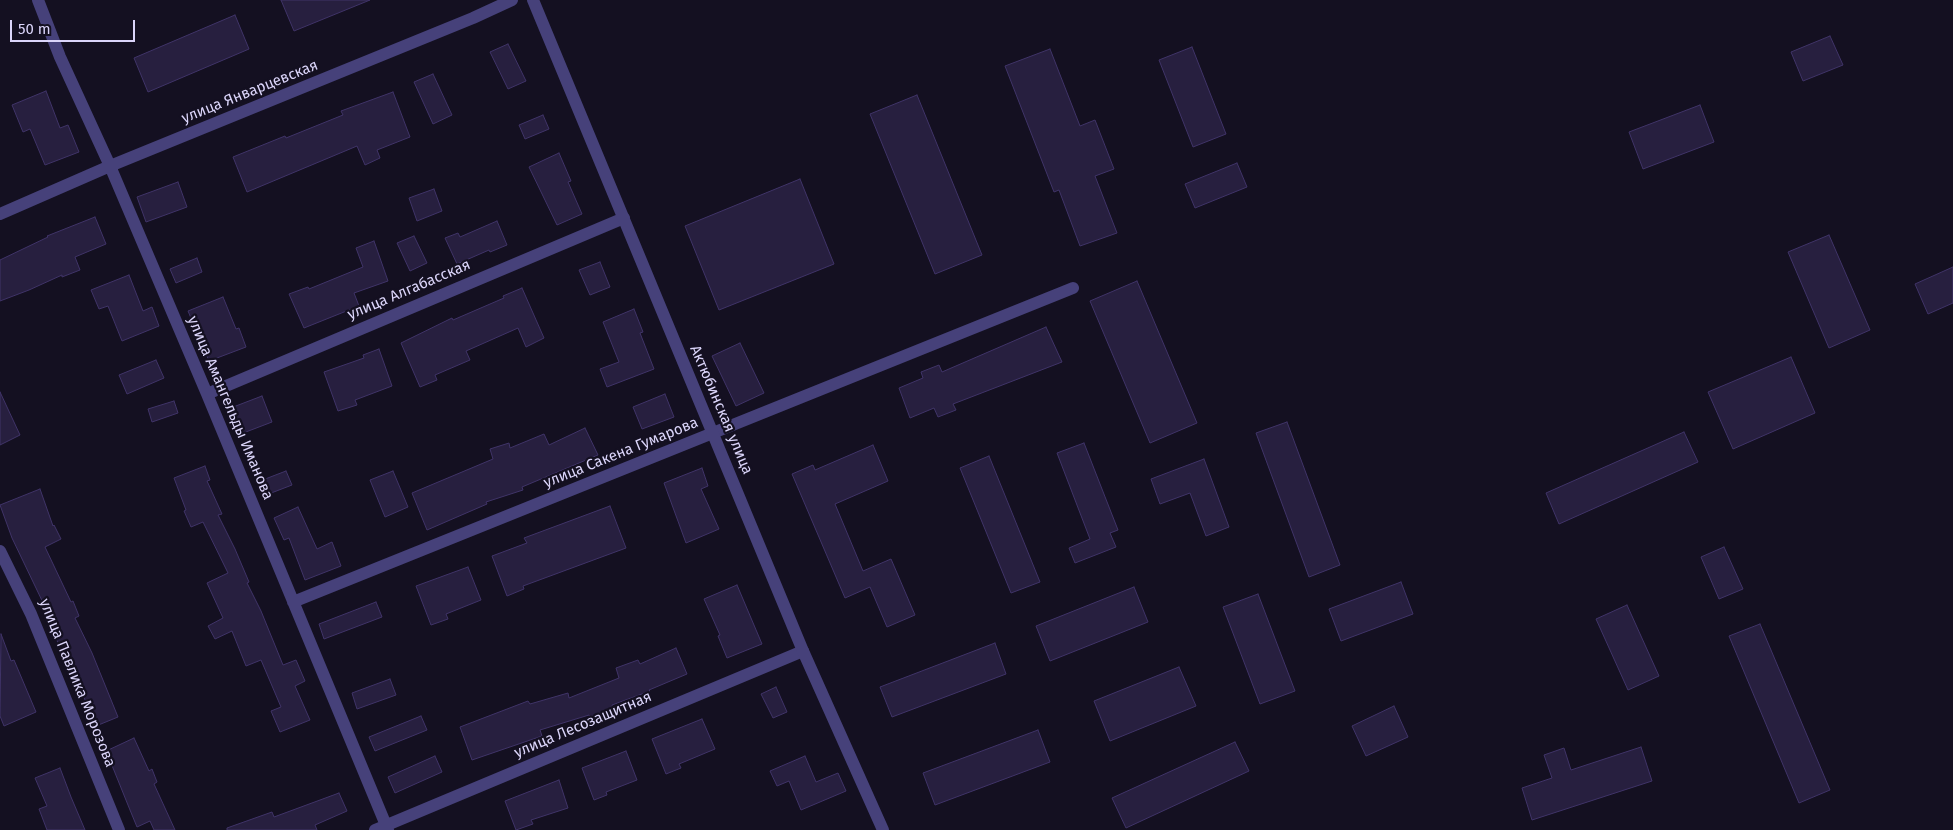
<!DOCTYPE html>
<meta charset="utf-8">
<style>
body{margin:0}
#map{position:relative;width:1953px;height:830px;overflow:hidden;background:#141021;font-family:"Fira Sans",sans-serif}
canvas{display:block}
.scale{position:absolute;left:10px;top:20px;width:125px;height:22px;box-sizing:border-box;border:2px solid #dbd5fa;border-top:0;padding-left:6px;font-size:15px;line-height:18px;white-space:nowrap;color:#dbd5fa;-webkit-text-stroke:4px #141021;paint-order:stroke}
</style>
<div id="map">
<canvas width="1953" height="830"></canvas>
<div class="scale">50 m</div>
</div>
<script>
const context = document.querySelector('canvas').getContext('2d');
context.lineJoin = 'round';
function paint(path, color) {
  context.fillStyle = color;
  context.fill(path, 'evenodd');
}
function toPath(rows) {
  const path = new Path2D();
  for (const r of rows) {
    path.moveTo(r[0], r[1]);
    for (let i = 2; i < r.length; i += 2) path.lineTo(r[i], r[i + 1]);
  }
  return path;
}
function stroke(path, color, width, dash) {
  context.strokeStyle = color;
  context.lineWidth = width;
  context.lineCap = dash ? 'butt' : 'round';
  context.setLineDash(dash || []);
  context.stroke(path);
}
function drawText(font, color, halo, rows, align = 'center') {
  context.font = font + ' "Fira Sans",sans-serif';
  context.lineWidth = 4.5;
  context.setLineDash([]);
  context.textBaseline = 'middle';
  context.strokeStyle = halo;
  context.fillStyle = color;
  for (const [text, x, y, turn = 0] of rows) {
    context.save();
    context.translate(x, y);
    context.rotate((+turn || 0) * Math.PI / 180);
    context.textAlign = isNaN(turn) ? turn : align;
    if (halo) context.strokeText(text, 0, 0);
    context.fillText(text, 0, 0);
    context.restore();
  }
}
const building = toPath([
 [281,0,370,0,294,31,281,0],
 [235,15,249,49,148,92,134,58,235,15],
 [1830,36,1843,65,1803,81,1791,52,1830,36],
 [508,44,526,81,508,89,490,52,508,44],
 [1192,47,1226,134,1193,147,1159,60,1192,47],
 [1050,49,1080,126,1095,120,1114,169,1095,176,1117,233,1080,246,1059,190,1054,192,1005,66,1050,49],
 [433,74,452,115,433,124,414,82,433,74],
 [46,91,60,128,68,125,79,152,45,165,30,129,23,132,12,105,46,91],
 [393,92,410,137,377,150,380,158,365,165,357,146,247,192,233,157,285,136,286,138,343,115,341,111,393,92],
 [917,95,982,255,935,274,870,114,917,95],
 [1700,105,1714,142,1643,169,1629,132,1700,105],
 [543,115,549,129,525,139,519,125,543,115],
 [559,153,571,181,568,182,582,214,557,225,529,167,559,153],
 [1237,163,1247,187,1195,208,1185,184,1237,163],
 [800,179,834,264,719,310,685,226,800,179],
 [178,182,187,207,146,222,137,197,178,182],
 [434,189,442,211,417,221,409,198,434,189],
 [95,217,106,244,75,257,80,270,62,277,62,275,29,290,0,301,0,260,48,237,47,236,95,217],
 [497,221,507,245,490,252,489,250,457,264,445,238,458,233,460,237,497,221],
 [1829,235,1870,330,1829,348,1788,252,1829,235],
 [414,236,427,263,410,271,397,243,414,236],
 [374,241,388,281,354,293,359,306,304,328,289,294,308,287,309,289,363,267,356,248,374,241],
 [197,258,202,272,176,283,170,269,197,258],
 [600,262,610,287,590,295,579,270,600,262],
 [1953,267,1953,303,1928,314,1915,284,1953,267],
 [129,275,143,311,152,307,159,326,122,341,108,306,99,309,91,290,129,275],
 [1137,281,1197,423,1150,443,1090,301,1137,281],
 [522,288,544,338,526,347,518,328,466,351,470,360,435,375,437,380,420,387,401,343,452,318,453,320,504,298,503,296,522,288],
 [223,297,236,329,239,328,246,347,209,361,188,311,223,297],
 [634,309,643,332,640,333,654,369,607,387,600,369,619,362,603,322,634,309],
 [1046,327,1062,362,953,404,956,410,938,417,934,408,910,418,899,388,923,378,921,372,939,365,942,372,1046,327],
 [740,343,764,393,736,406,712,356,740,343],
 [379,349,392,386,355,400,357,405,338,411,324,372,364,358,363,355,379,349],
 [1791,357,1815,413,1733,449,1708,392,1791,357],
 [156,360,164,378,127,394,119,375,156,360],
 [0,392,20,435,0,445,0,392],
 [665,394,674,417,642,429,633,407,665,394],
 [262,396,272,422,238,435,228,409,262,396],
 [174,401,178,413,152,422,148,409,174,401],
 [1287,422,1340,565,1309,577,1256,433,1287,422],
 [585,428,598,455,522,487,523,490,486,502,487,504,427,530,412,493,493,459,490,449,509,443,510,448,544,434,549,445,585,428],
 [1684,432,1698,462,1559,524,1546,493,1684,432],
 [1084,443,1118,530,1110,533,1116,547,1075,563,1069,548,1090,539,1057,453,1084,443],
 [873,445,888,481,835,504,863,571,891,559,915,615,887,627,870,587,845,598,792,474,813,465,815,470,873,445],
 [989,456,1040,582,1011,593,960,468,989,456],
 [1204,459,1229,527,1206,536,1190,493,1160,504,1151,479,1204,459],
 [205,466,210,480,207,481,222,514,218,515,235,549,249,582,247,583,261,611,283,665,296,660,305,681,295,686,310,720,280,732,271,711,281,707,261,660,246,666,232,631,215,639,208,626,223,618,207,583,228,573,203,522,191,527,184,511,186,510,174,478,205,466],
 [702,468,708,486,701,489,719,529,686,543,664,483,702,468],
 [286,471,292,485,266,495,260,481,286,471],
 [393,471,408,507,385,517,370,480,393,471],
 [40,489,53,526,54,525,61,539,45,547,71,602,73,601,79,616,75,618,92,653,118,717,96,726,69,662,67,662,52,630,45,612,47,611,12,538,0,505,40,489],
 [610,506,626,548,523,586,524,589,507,596,492,556,527,543,524,538,610,506],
 [298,507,317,549,332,542,341,566,305,580,289,538,284,540,274,518,298,507],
 [1724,547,1743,589,1719,599,1701,557,1724,547],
 [468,567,481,600,446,614,448,619,431,625,416,586,468,567],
 [1401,582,1413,614,1341,641,1329,609,1401,582],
 [737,585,762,644,727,658,718,636,720,635,704,599,737,585],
 [1134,587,1148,622,1050,661,1036,626,1134,587],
 [1258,594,1295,691,1260,704,1223,607,1258,594],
 [376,602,382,617,324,639,319,624,376,602],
 [1627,605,1659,676,1628,690,1596,619,1627,605],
 [1760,624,1830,790,1799,803,1729,636,1760,624],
 [1,634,11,661,14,660,36,712,4,726,0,716,1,634],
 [995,643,1006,674,892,717,880,687,995,643],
 [676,648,687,674,649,690,650,691,612,705,613,708,590,717,589,715,540,730,542,736,472,760,460,727,528,701,530,704,568,693,569,698,619,678,616,668,638,660,640,664,676,648],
 [1179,667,1196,706,1110,741,1094,701,1179,667],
 [390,679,396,695,357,709,352,693,390,679],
 [776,687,787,712,773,718,761,694,776,687],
 [1394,706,1408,737,1366,756,1352,726,1394,706],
 [421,716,427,730,375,751,369,737,421,716],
 [702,719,715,749,679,764,681,768,666,774,652,739,702,719],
 [1038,730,1050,762,935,805,923,773,1038,730],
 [134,738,149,771,152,769,157,782,154,784,175,830,154,830,150,821,137,827,130,810,111,763,109,763,104,752,134,738],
 [1235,742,1249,771,1126,828,1112,798,1235,742],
 [1641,747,1652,781,1532,820,1522,788,1552,778,1544,755,1564,748,1571,770,1641,747],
 [626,751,637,780,606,792,607,795,594,800,582,768,626,751],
 [435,756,442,772,395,793,388,777,435,756],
 [805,756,816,782,838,773,846,791,801,810,789,781,777,786,770,771,805,756],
 [60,768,71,797,85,830,47,830,39,809,47,806,35,778,60,768],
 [559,780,568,808,531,820,533,824,516,830,505,801,559,780],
 [339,793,347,811,315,825,317,830,227,830,227,828,272,812,274,817,339,793]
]);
paint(building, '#271f3f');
stroke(building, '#403468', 1);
stroke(toPath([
 [38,0,60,57,110,166,207,394,388,830],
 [0,214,110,166,473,18,512,0],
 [207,394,624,218],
 [0,551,31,614,119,830],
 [293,602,1073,288],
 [375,830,803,651]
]), '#46417a', 12);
stroke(toPath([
 [533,0,803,651,883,830]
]), '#46417a', 12);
drawText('15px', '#dbd5fa', '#141021', [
 ["улица Январцевская",250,92,-22],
 ["улица Алгабасская",409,290,-23],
 ["улица Амангельды Иманова",230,408,67],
 ["Актюбинская улица",721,410,67],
 ["улица Сакена Гумарова",621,453,-22],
 ["улица Павлика Морозова",77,683,68],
 ["улица Лесозащитная",583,725,-23]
]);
</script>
